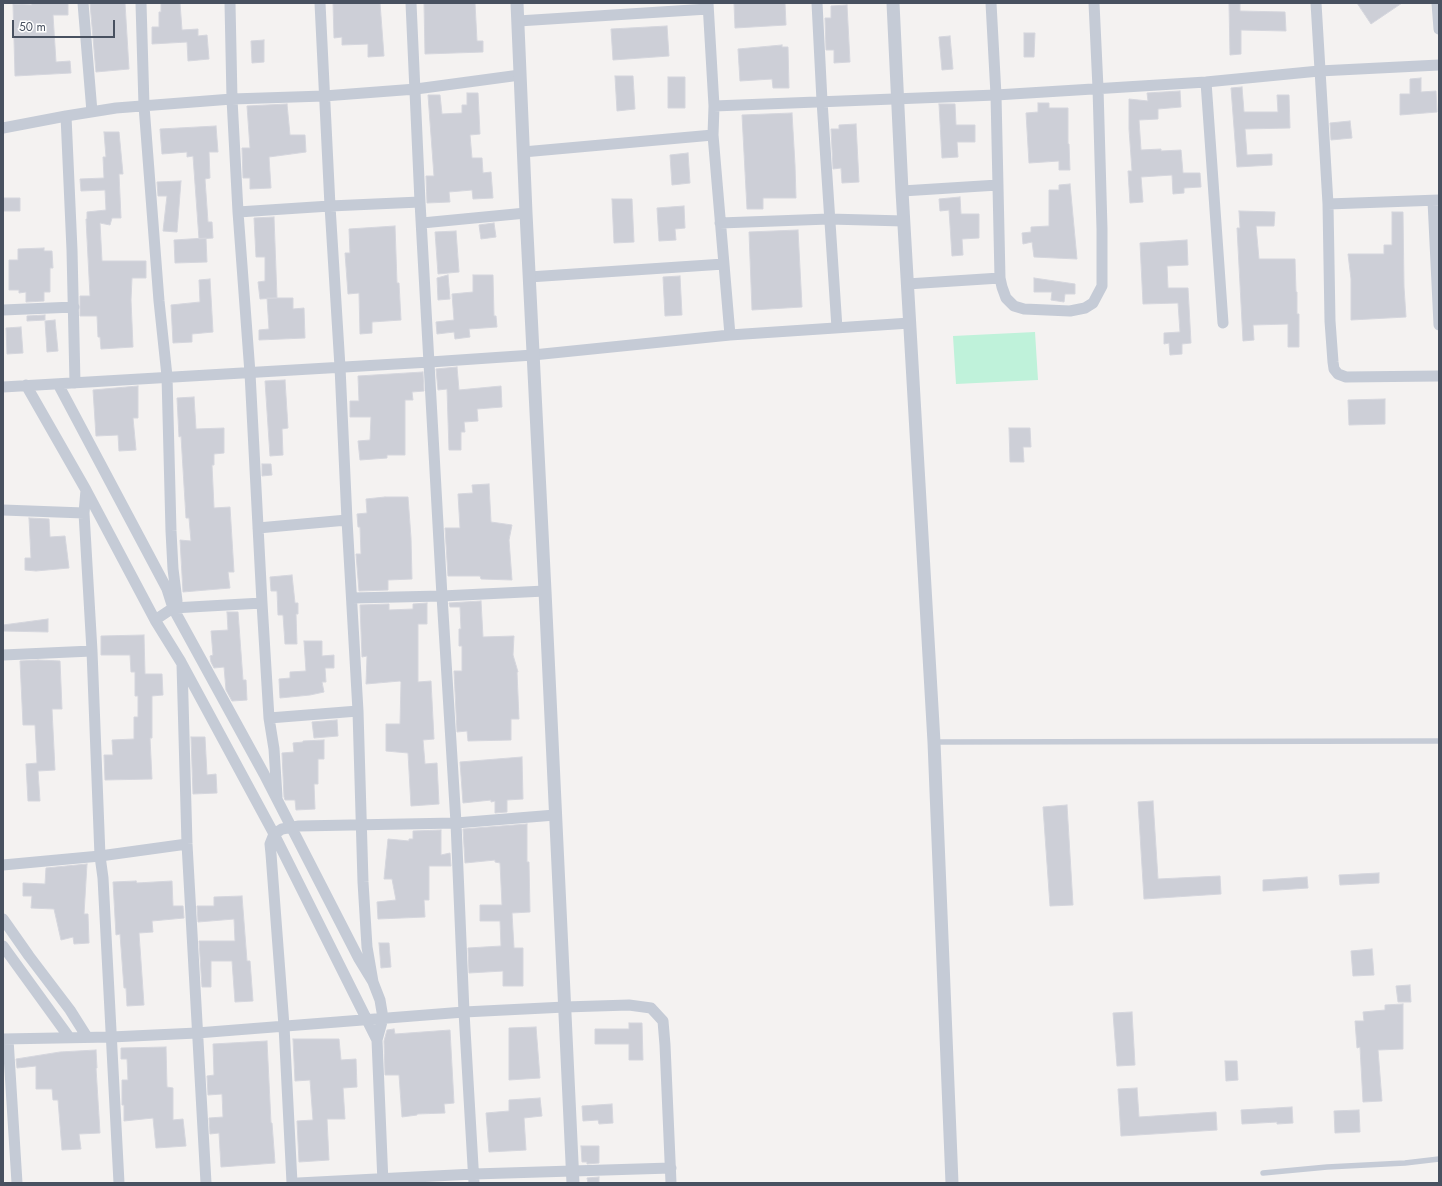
<!DOCTYPE html>
<style>
body{margin:0}
#map{position:relative;width:1442px;height:1186px;overflow:hidden;background:#f4f2f1;font-family:Jost,sans-serif}
canvas{display:block}
.frame{position:absolute;inset:0;border:4px solid #485160;pointer-events:none}
.scale{position:absolute;left:12px;top:20px;width:103px;height:18px;box-sizing:border-box;border:2px solid #485160;border-top:0;padding-left:5px;font-size:12px;line-height:14px;white-space:nowrap;color:#485160;-webkit-text-stroke:3px #fff;paint-order:stroke}
</style>
<div id="map">
<canvas width="1442" height="1186"></canvas>
<div class="frame"></div>
<div class="scale">50 m</div>
</div>
<script>
const context = document.querySelector('canvas').getContext('2d');
context.lineJoin = 'round';
function paint(path, color) {
  context.fillStyle = color;
  context.fill(path, 'evenodd');
}
function toPath(rows) {
  const path = new Path2D();
  for (const r of rows) {
    path.moveTo(r[0], r[1]);
    for (let i = 2; i < r.length; i += 2) path.lineTo(r[i], r[i + 1]);
  }
  return path;
}
function stroke(path, color, width, dash) {
  context.strokeStyle = color;
  context.lineWidth = width;
  context.lineCap = dash ? 'butt' : 'round';
  context.setLineDash(dash || []);
  context.stroke(path);
}
paint(toPath([
 [1035,332,1038,380,956,384,953,336]
]), '#bff2da');
const building = toPath([
 [31,3,68,3,68,15,53,15,56,62,70,61,71,73,15,76,13,4,32,5,31,3],
 [90,3,125,3,129,69,96,72,90,3],
 [161,3,180,3,182,30,198,29,198,36,207,35,209,59,188,61,187,42,152,44,152,27,159,27,159,12,161,12,161,3],
 [333,3,380,3,384,56,368,57,368,44,342,45,342,37,334,38,333,3],
 [424,3,475,3,477,41,483,41,483,52,425,54,424,3],
 [734,3,785,3,786,25,735,28,734,3],
 [1229,3,1240,3,1240,11,1285,12,1286,31,1241,30,1241,54,1230,55,1229,3],
 [1357,3,1402,3,1371,24,1357,3],
 [847,5,850,62,834,63,834,50,826,50,825,18,831,18,831,6,847,5],
 [667,26,669,56,613,60,611,29,667,26],
 [1024,33,1035,33,1034,57,1024,57,1024,33],
 [950,36,953,69,942,70,939,37,950,36],
 [264,40,264,62,252,63,251,41,264,40],
 [782,45,782,47,788,47,789,88,773,88,772,79,740,81,738,49,782,45],
 [615,76,633,76,635,109,617,111,615,76],
 [668,77,685,77,685,108,668,108,668,77],
 [1421,78,1421,92,1436,91,1437,112,1400,115,1400,94,1410,94,1410,79,1421,78],
 [1242,87,1244,112,1278,112,1277,95,1289,95,1290,128,1245,129,1247,155,1272,154,1272,165,1237,167,1231,88,1242,87],
 [1180,91,1181,107,1158,109,1158,119,1139,120,1141,150,1161,149,1161,151,1181,150,1183,173,1200,173,1201,187,1184,188,1184,193,1173,194,1172,175,1141,177,1143,202,1130,203,1128,171,1132,171,1129,129,1129,99,1148,101,1147,93,1180,91],
 [467,93,478,93,480,134,470,135,472,158,482,158,483,173,491,172,493,198,473,199,472,190,449,192,450,202,427,203,426,176,434,176,428,95,440,95,442,114,462,113,462,105,467,105,467,93],
 [1038,103,1049,103,1049,108,1068,108,1068,144,1069,144,1070,170,1059,170,1059,161,1029,163,1026,113,1038,112,1038,103],
 [287,104,290,135,305,135,306,152,269,157,271,188,250,189,250,178,243,178,242,148,250,148,247,106,287,104],
 [939,104,955,104,956,125,975,125,975,142,957,142,958,157,942,158,939,104],
 [792,113,795,165,796,198,763,198,763,209,747,209,742,115,792,113],
 [1350,121,1352,138,1331,140,1330,123,1350,121],
 [856,124,859,182,842,183,841,168,833,169,831,129,839,129,839,125,856,124],
 [216,126,218,152,209,152,210,178,205,179,208,222,212,222,213,238,199,239,193,156,187,157,187,152,162,154,160,129,216,126],
 [104,132,119,132,123,174,119,174,121,218,112,218,110,225,100,223,102,261,146,261,146,278,132,278,131,300,133,347,101,349,100,337,98,337,97,316,80,316,80,296,90,296,86,219,87,219,87,212,106,210,105,190,81,191,80,179,104,178,103,157,106,157,104,132],
 [688,153,690,183,672,185,670,155,688,153],
 [181,181,177,232,163,231,167,196,158,196,157,182,181,181],
 [1070,184,1077,259,1034,257,1032,242,1023,244,1022,233,1031,232,1031,227,1049,226,1049,190,1059,190,1059,185,1070,184],
 [960,197,961,214,979,214,979,238,962,239,963,255,952,256,949,210,940,211,939,199,960,197],
 [3,198,20,198,20,211,3,211,3,198],
 [612,199,632,199,634,242,614,243,612,199],
 [684,206,685,228,675,229,676,240,659,241,657,208,684,206],
 [1239,211,1275,212,1274,226,1256,226,1259,259,1295,259,1296,292,1297,292,1297,314,1299,314,1299,347,1288,347,1288,324,1253,325,1254,340,1243,341,1237,228,1240,228,1239,211],
 [1392,212,1403,212,1404,287,1406,317,1351,320,1351,279,1348,254,1384,254,1384,245,1392,245,1392,212],
 [274,217,277,298,260,299,258,282,265,281,265,257,256,257,254,218,274,217],
 [494,223,496,237,481,239,479,225,494,223],
 [395,226,397,283,399,283,401,320,372,322,372,333,360,334,359,293,348,294,345,253,350,253,349,229,395,226],
 [798,230,802,307,752,310,749,232,798,230],
 [456,231,459,272,438,274,435,232,456,231],
 [206,238,207,262,175,263,174,240,206,238],
 [1187,240,1188,265,1167,266,1168,288,1188,288,1191,343,1182,344,1182,354,1170,355,1169,343,1164,344,1164,333,1180,332,1178,303,1143,304,1140,243,1187,240],
 [44,248,44,251,52,251,53,268,50,268,50,292,44,292,44,301,26,302,26,292,19,293,19,290,9,290,9,260,18,260,18,249,44,248],
 [448,275,450,299,438,300,437,278,448,275],
 [473,275,493,275,494,316,496,316,497,327,469,329,470,337,455,339,454,332,437,334,436,322,454,320,452,294,473,292,473,275],
 [680,276,682,315,665,316,663,277,680,276],
 [1034,278,1075,284,1075,294,1065,294,1064,302,1051,300,1052,292,1034,292,1034,278],
 [210,279,213,332,192,334,192,342,173,343,171,305,200,302,199,280,210,279],
 [267,298,293,298,293,309,304,308,305,338,259,340,259,330,269,329,267,298],
 [45,315,45,320,27,321,27,316,45,315],
 [55,320,58,351,47,352,45,321,55,320],
 [21,327,23,353,7,354,6,328,21,327],
 [457,367,459,390,501,386,502,407,477,409,478,421,464,422,465,432,461,432,461,450,449,450,447,389,438,390,436,369,457,367],
 [423,372,424,391,412,392,413,400,405,400,405,455,387,455,387,458,360,460,358,441,370,440,371,417,350,417,350,401,359,401,358,376,423,372],
 [285,380,288,428,282,429,283,455,270,456,265,381,285,380],
 [138,386,138,418,133,418,136,450,119,451,118,435,96,436,93,390,138,386],
 [194,397,196,429,224,428,224,453,214,454,214,465,212,465,214,508,230,507,234,572,228,572,230,588,183,592,180,540,191,541,189,518,186,518,181,436,179,437,177,398,194,397],
 [1385,399,1385,424,1349,425,1348,400,1385,399],
 [1009,428,1030,428,1031,447,1023,447,1024,462,1010,462,1009,428],
 [262,464,271,464,272,475,262,476,262,464],
 [489,484,491,522,512,525,509,540,512,580,481,579,480,576,448,576,445,528,460,528,458,494,473,493,472,485,489,484],
 [385,497,408,497,411,538,412,579,388,580,388,590,359,591,356,554,361,554,360,527,358,527,357,514,367,513,366,499,385,497],
 [29,518,49,519,50,537,65,536,69,568,36,571,25,570,25,558,31,558,29,518],
 [292,575,295,603,298,603,298,614,296,614,297,644,285,644,283,615,278,615,277,591,271,591,270,577,292,575],
 [481,601,483,637,514,636,513,655,518,672,517,672,519,719,511,719,511,740,468,741,467,731,457,732,454,671,462,671,462,646,459,646,459,629,461,629,460,607,450,607,449,603,481,601],
 [427,603,427,624,418,624,418,682,431,681,434,739,423,740,425,764,437,763,439,804,411,806,408,753,386,751,386,724,400,724,401,682,400,681,366,684,367,656,362,657,360,605,389,604,389,610,413,609,413,604,427,603],
 [227,612,238,612,243,680,246,680,247,700,232,701,226,690,224,667,214,668,211,662,210,656,213,655,211,631,228,630,227,612],
 [48,619,48,632,3,631,3,625,48,619],
 [144,635,145,674,162,674,163,695,152,696,152,738,150,738,152,779,105,780,104,755,113,755,112,740,134,739,134,717,138,717,138,696,135,696,135,672,131,672,130,655,101,655,101,636,144,635],
 [304,641,322,641,322,656,334,655,334,668,325,668,326,682,322,682,324,692,310,695,280,698,279,679,290,678,290,672,306,671,304,641],
 [38,660,60,661,62,709,52,709,55,770,38,771,40,801,28,801,26,764,37,763,35,725,23,725,20,661,38,660],
 [337,720,338,736,314,738,312,722,337,720],
 [191,737,205,737,207,775,216,774,217,793,193,794,191,737],
 [324,740,324,759,318,759,318,784,314,784,315,809,296,810,295,800,285,800,284,797,282,753,294,752,293,743,303,742,303,741,324,740],
 [522,757,523,799,507,800,507,812,495,813,495,801,491,802,491,800,463,803,460,762,522,757],
 [1153,801,1158,879,1220,876,1221,894,1144,899,1138,802,1153,801],
 [1067,805,1073,905,1050,906,1043,807,1067,805],
 [527,824,527,862,529,862,530,912,512,913,514,948,523,948,523,986,503,986,503,971,469,973,468,948,501,946,500,921,480,921,480,905,502,905,500,863,495,862,495,860,465,863,463,829,527,824],
 [441,830,441,855,450,853,451,866,429,866,429,900,424,900,425,917,378,919,377,902,396,900,392,879,384,879,388,839,409,841,409,839,413,839,413,831,441,830],
 [87,864,84,914,88,914,89,943,74,944,73,937,61,940,54,909,31,908,32,896,23,896,23,883,45,884,46,868,87,864],
 [1379,873,1379,883,1340,885,1339,875,1379,873],
 [1307,877,1308,888,1263,891,1263,880,1307,877],
 [136,881,137,883,172,881,173,906,183,906,184,918,152,921,153,932,139,933,144,1005,127,1006,126,988,124,988,120,934,116,935,113,882,136,881],
 [242,896,247,961,250,961,253,1001,235,1002,232,961,211,961,211,987,202,987,199,941,235,941,234,919,198,922,197,906,214,906,214,897,242,896],
 [379,943,389,943,391,967,381,968,379,943],
 [1372,949,1374,975,1353,976,1351,951,1372,949],
 [1410,985,1411,1002,1398,1002,1396,986,1410,985],
 [1403,1004,1403,1049,1378,1050,1382,1101,1363,1102,1360,1047,1357,1048,1355,1021,1364,1021,1363,1012,1385,1010,1385,1005,1403,1004],
 [1132,1012,1135,1065,1117,1066,1113,1013,1132,1012],
 [629,1023,642,1023,643,1060,629,1060,629,1044,595,1044,595,1029,629,1029,629,1023],
 [536,1027,540,1078,509,1080,509,1028,536,1027],
 [394,1029,395,1034,450,1030,454,1103,444,1104,445,1113,417,1114,417,1115,402,1117,399,1075,385,1075,384,1041,387,1030,394,1029],
 [293,1039,339,1039,341,1060,356,1059,357,1087,343,1088,345,1119,327,1119,329,1160,299,1162,297,1121,313,1120,310,1080,295,1081,293,1039],
 [267,1041,271,1123,272,1123,275,1163,221,1167,219,1133,210,1134,209,1118,223,1117,222,1094,208,1095,207,1076,214,1075,213,1044,267,1041],
 [166,1047,167,1087,173,1088,173,1120,183,1119,186,1146,156,1148,153,1118,124,1121,124,1105,122,1105,122,1080,128,1080,127,1059,121,1059,121,1048,166,1047],
 [96,1050,97,1068,96,1068,100,1133,79,1134,81,1149,62,1150,58,1100,53,1100,52,1089,36,1089,36,1066,17,1068,16,1059,60,1052,96,1050],
 [1225,1061,1237,1061,1238,1080,1226,1081,1225,1061],
 [1137,1088,1139,1117,1216,1112,1217,1130,1121,1136,1118,1089,1137,1088],
 [540,1098,542,1116,524,1118,526,1150,489,1152,486,1113,509,1111,509,1100,540,1098],
 [612,1104,613,1123,599,1124,598,1120,583,1121,582,1106,612,1104],
 [1292,1107,1293,1123,1277,1124,1277,1122,1242,1124,1241,1110,1292,1107],
 [1359,1110,1360,1132,1335,1133,1334,1111,1359,1110],
 [581,1146,599,1146,599,1163,587,1164,587,1162,582,1162,581,1146],
 [599,1177,599,1183,588,1183,587,1178,599,1177]
]);
paint(building, '#cdcfd7');
stroke(building, '#d5d6dd', 1);
stroke(toPath([
 [934,742,1439,741],
 [1263,1173,1327,1167,1405,1163,1439,1159]
]), '#c5cbd6', 5.5);
stroke(toPath([
 [83,3,92,112],
 [141,3,144,106,159,301,167,376,171,531,173,569,177,601],
 [230,3,232,99,238,212,250,373,262,603,269,718,274,749,277,797],
 [320,3,330,206,340,367,347,520,358,711,363,882,367,947,373,982],
 [411,3,420,202,442,596,456,823,464,1012,474,1183],
 [708,3,714,106,713,135,730,335],
 [817,3,822,101,837,328],
 [991,3,996,95,1000,278,1002,287,1006,298,1014,306,1024,309,1070,311,1085,308,1093,303,1102,286,1102,229,1098,88,1094,3],
 [1316,3,1328,204,1330,321,1333,362,1334,369,1338,374,1346,377,1439,376],
 [1437,3,1439,29],
 [518,21,708,9],
 [1206,82,1223,323],
 [714,106,996,95,1206,82,1319,71,1439,65],
 [66,116,72,250,75,383],
 [3,128,66,116,116,108,232,99,324,96,416,89,520,75],
 [523,152,713,135],
 [902,191,998,185],
 [1433,201,1439,325],
 [1328,204,1439,200],
 [238,212,330,206,420,202],
 [422,223,526,213],
 [720,223,829,219,904,221],
 [529,277,724,264],
 [907,284,1000,278],
 [3,310,74,307],
 [58,384,167,589,173,608,264,774,359,959,373,982,380,1000,383,1018,377,1040,383,1183],
 [26,385,86,490,155,620,181,662,274,834,377,1040],
 [3,387,430,362,533,355,730,335,910,323],
 [86,490,84,513,92,651,100,856,103,878,119,1183],
 [3,510,84,513],
 [258,528,347,520],
 [352,598,442,596,545,591],
 [155,620,173,608,262,603],
 [3,655,92,651],
 [182,664,187,844,206,1183],
 [269,718,358,711],
 [3,865,100,856,187,844],
 [3,919,29,956,70,1010,87,1037],
 [3,946,69,1037],
 [3,1039,111,1037,197,1033,464,1012,565,1007,629,1005,651,1008,663,1021,665,1045,671,1183],
 [8,1039,17,1183],
 [292,1183,284,1026,271,854,270,844,274,834,282,829,299,826,456,823,555,815],
 [298,1183,474,1174,671,1168]
]), '#c5cbd6', 11);
stroke(toPath([
 [517,3,526,213,545,591,573,1183],
 [893,3,902,191,934,742,952,1183]
]), '#c5cbd6', 13);
</script>
